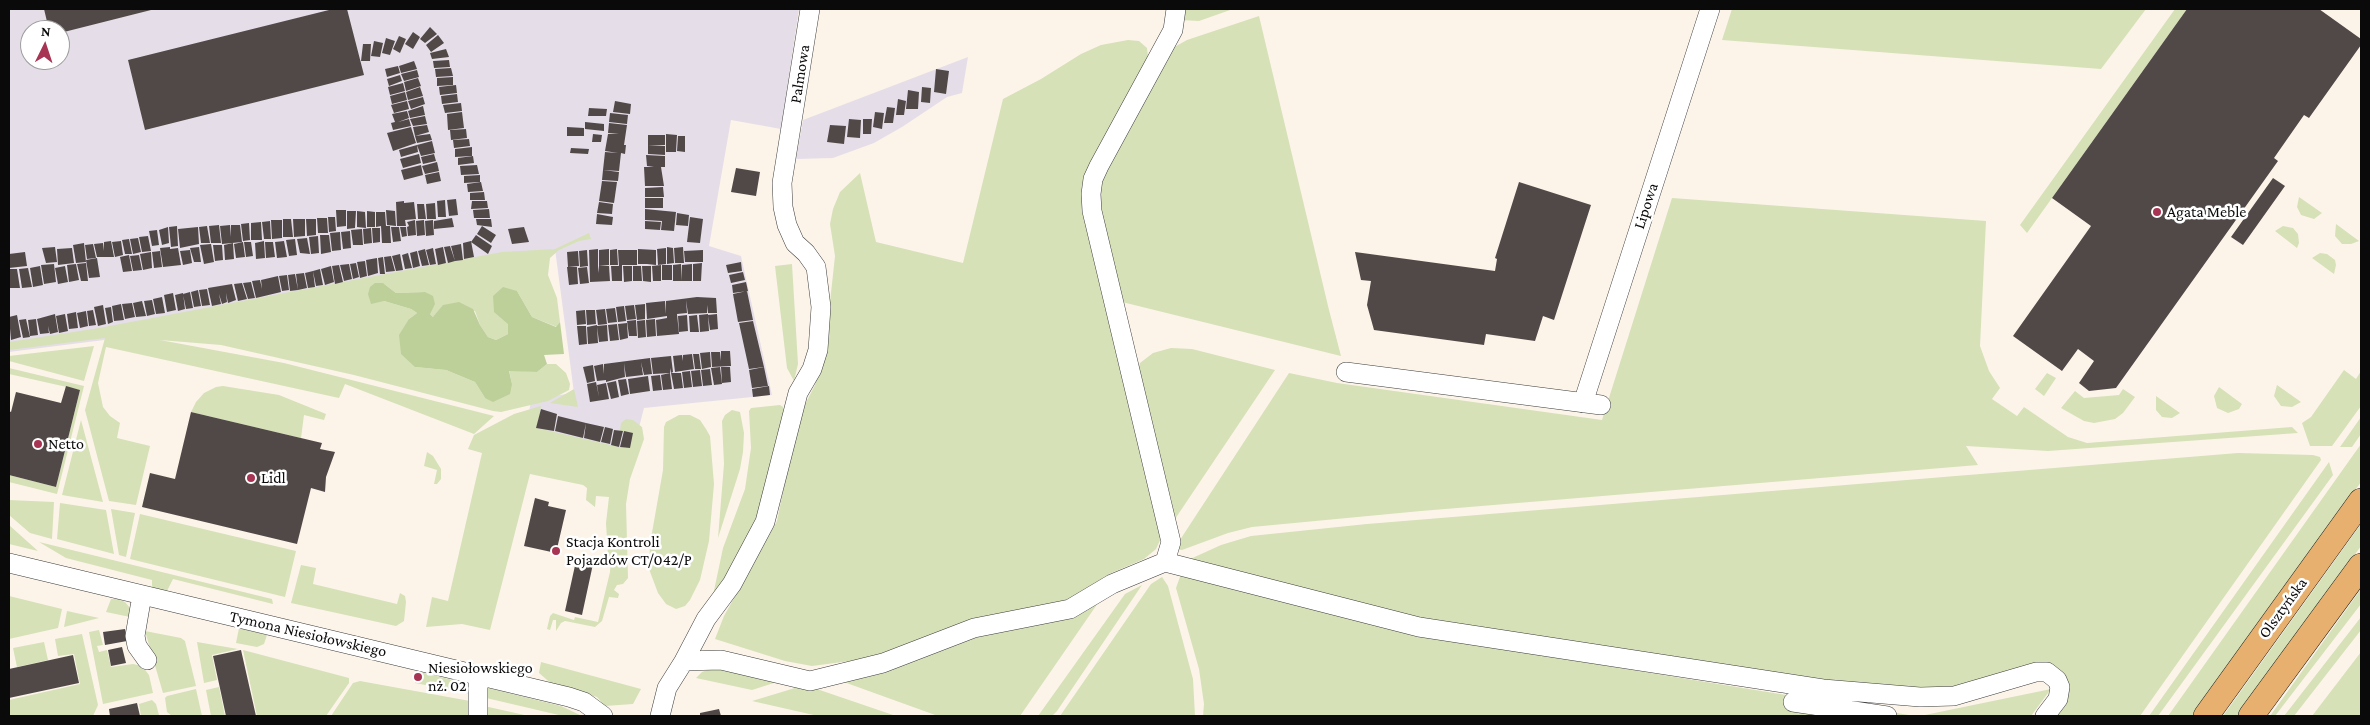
<!DOCTYPE html>
<meta charset="utf-8">
<style>
body{margin:0}
#map{position:relative;width:2370px;height:725px;overflow:hidden;background:#fcf4e9;font-family:"Crimson Pro",serif}
canvas{display:block}
.frame{position:absolute;inset:0;border:10px solid #0a0a0a;pointer-events:none}
.north{position:absolute;left:20px;top:20px;width:50px;height:50px;box-sizing:border-box;background:#fff;border:1px solid #9d9d9d;border-radius:50%;rotate:4deg;font-size:14px;font-weight:700;line-height:20px;text-align:center;color:#0a0a0a}
.north::after{content:'';display:block;margin:auto;width:18px;height:22px;background:#a73452;clip-path:polygon(50% 0,100% 100%,50% 72%,0 100%)}
</style>
<div id="map">
<canvas width="2370" height="725"></canvas>
<div class="frame"></div>
<div class="north">N</div>
</div>
<script>
const context = document.querySelector('canvas').getContext('2d');
context.lineJoin = 'round';
function paint(path, color) {
  context.fillStyle = color;
  context.fill(path, 'evenodd');
}
function toPath(rows) {
  const path = new Path2D();
  for (const r of rows) {
    path.moveTo(r[0], r[1]);
    for (let i = 2; i < r.length; i += 2) path.lineTo(r[i], r[i + 1]);
  }
  return path;
}
function stroke(path, color, width, dash) {
  context.strokeStyle = color;
  context.lineWidth = width;
  context.lineCap = dash ? 'butt' : 'round';
  context.setLineDash(dash || []);
  context.stroke(path);
}
function drawText(font, color, halo, rows, align = 'center') {
  context.font = font + ' "Crimson Pro",serif';
  context.lineWidth = 5;
  context.setLineDash([]);
  context.textBaseline = 'middle';
  context.strokeStyle = halo;
  context.fillStyle = color;
  for (const [text, x, y, turn = 0] of rows) {
    context.save();
    context.translate(x, y);
    context.rotate((+turn || 0) * Math.PI / 180);
    context.textAlign = isNaN(turn) ? turn : align;
    if (halo) context.strokeText(text, 0, 0);
    context.fillText(text, 0, 0);
    context.restore();
  }
}
paint(toPath([
 [9,9,799,9,781,129,731,120,709,246,741,256,772,395,644,408,633,451,527,427,531,399,574,393,555,249,120,338,9,352],
 [30,30,60,30,60,60,30,60],
 [968,57,962,93,947,97,902,127,874,143,833,158,796,159,803,120]
]), '#e5dee8');
paint(toPath([
 [1182,9,1233,9,1199,21,1180,20],
 [1732,9,2146,9,2101,69,1722,40],
 [2175,9,2187,9,2027,233,2020,225],
 [1259,16,1329,310,1341,356,1122,302,1097,214,1101,178,1169,50,1187,40],
 [1128,40,1139,41,1147,48,1148,57,1088,175,1162,536,1156,549,1144,559,1109,574,1064,602,880,657,812,666,785,661,715,639,724,616,777,521,798,418,815,385,826,339,835,256,830,224,833,209,840,192,860,173,876,242,963,263,1003,99,1041,79,1081,54,1101,45],
 [2299,197,2322,213,2314,219,2301,215,2297,207],
 [1672,198,1986,221,1980,346,1989,371,2000,388,1992,399,2017,416,2024,407,2068,437,2087,443,2292,427,2298,433,2048,451,1966,446,1978,465,1421,511,1252,527,1228,533,1182,550,1177,549,1176,546,1289,373,1337,383,1602,420],
 [2336,224,2359,241,2351,244,2342,244,2335,236],
 [2283,226,2293,228,2298,234,2299,243,2297,248,2275,231],
 [589,233,591,239,579,241,559,250,550,258,548,275,557,298,560,322,557,327,532,317,517,291,508,324,508,334,496,340,488,337,480,325,475,311,433,317,430,314,425,292,396,293,383,283,384,301,411,309,417,313,409,319,415,367,446,370,475,382,485,398,512,384,509,370,537,372,547,364,556,364,566,373,570,384,569,390,548,401,501,412,493,411,354,375,221,345,160,340,284,363,494,416,474,434,345,384,339,398,106,347,98,383,103,407,110,416,120,423,117,438,150,446,136,505,109,501,85,410,105,338,9,350,9,342,99,328,502,252,555,249],
 [2320,253,2327,254,2335,260,2336,265,2334,274,2312,258],
 [792,264,798,364,794,381,787,368,775,266],
 [94,346,84,381,9,361,9,356],
 [1171,348,1192,349,1275,370,1173,522,1172,502,1136,376,1140,363,1153,353],
 [9,368,84,386,57,494,9,482,9,475,56,487,80,390,9,374],
 [2344,370,2356,379,2361,371,2361,406,2332,446,2310,446,2302,423,2311,417],
 [2047,373,2056,378,2044,396,2035,389],
 [2277,385,2301,402,2292,407,2281,406,2274,396],
 [223,386,279,395,326,414,324,420,304,415,301,438,191,412,196,402,204,393,216,387],
 [2219,387,2242,404,2239,409,2228,413,2217,408,2214,396],
 [574,389,578,407,550,403],
 [2123,389,2135,397,2123,413,2115,419,2094,423,2084,421,2061,408,2075,391,2084,398,2119,395],
 [2156,396,2180,413,2172,418,2162,417,2156,410],
 [780,405,783,407,784,413,765,495,749,536,712,600,723,548,745,489,751,448,749,411,751,408],
 [541,406,537,428,619,447,630,448,624,431,620,431,621,423,626,419,633,420,642,427,644,439,630,479,626,504,628,578,623,584,617,585,614,590,619,594,618,598,609,597,602,621,595,627,565,621,561,623,556,631,556,620,553,620,550,630,547,629,550,616,553,613,574,620,575,617,598,622,610,572,611,558,608,556,606,523,609,497,596,496,595,507,586,500,587,488,583,485,530,474,490,630,462,624,426,627,432,597,448,601,482,453,468,449,474,435,514,414],
 [732,410,740,412,744,433,743,452,740,469,718,538,724,464,722,421,725,415],
 [679,415,690,415,700,420,706,429,710,436,714,484,709,541,700,580,690,600,685,606,676,609,666,604,658,593,649,569,650,544,663,470,664,427,666,422],
 [2361,417,2361,434,2352,447,2340,447],
 [81,420,103,502,62,495],
 [2361,444,2361,482,2192,716,2168,716],
 [427,452,433,456,441,469,441,479,437,484,434,484,437,470,424,466],
 [2238,453,2313,455,2320,457,2321,460,2140,716,2055,716,2060,673,1955,692,1826,683,1421,623,1188,560,1221,545,1251,536,1367,524],
 [2329,462,2333,475,2158,716,2149,716],
 [9,500,54,502,52,539,30,533,9,515],
 [60,503,106,510,114,554,57,539],
 [111,509,135,513,126,557,119,555],
 [140,514,296,551,285,597,130,559],
 [2361,524,2361,546,2239,716,2223,716],
 [9,525,38,551,9,544],
 [39,542,272,599,273,604,173,579,167,591,157,591,152,587,152,580,66,558],
 [301,565,316,568,313,584,397,604,400,593,405,596,406,602,404,621,396,626,291,603],
 [1181,574,1417,635,1915,716,1203,716,1204,704,1199,669,1176,588],
 [1162,577,1168,586,1193,679,1195,716,1060,716,1151,584],
 [1142,585,1057,711,1052,716,1038,716,1125,594],
 [2361,589,2361,604,2275,716,2270,716],
 [9,596,62,609,58,628,9,639],
 [111,599,118,599,125,602,130,608,130,617,106,612],
 [1098,603,1020,716,938,716,841,681,957,642],
 [67,611,99,618,64,627],
 [2361,617,2361,630,2294,716,2284,716],
 [239,628,267,635,264,644,257,647,236,643],
 [99,630,103,645,97,646,99,652,107,650,111,667,133,664,142,666,149,675,153,693,103,704,89,632],
 [145,631,181,638,185,641,196,686,163,693],
 [82,634,98,705,93,716,9,716,9,700,80,684,74,654,58,656,55,639],
 [44,642,48,660,17,667,13,648],
 [197,642,238,649,212,655,217,680,204,683],
 [243,650,349,678,349,683,326,716,257,716],
 [2361,652,2361,716,2312,716],
 [541,662,641,689,633,704,605,706,597,697,553,685,539,673],
 [718,666,783,680,752,690,696,678,702,672],
 [416,671,465,683,471,694,415,683],
 [360,681,470,701,469,716,331,716,353,683],
 [805,685,896,716,818,716,752,701],
 [219,687,225,716,211,716,206,690],
 [488,688,561,706,582,716,563,716,482,697],
 [196,689,202,716,172,716,167,712,165,698,167,696],
 [2051,689,2031,716,1920,716],
 [152,700,156,704,159,715,141,716,139,704],
 [484,706,529,716,486,716]
]), '#d6e1b8');
paint(toPath([
 [375,283,383,283,396,293,425,292,433,296,435,304,430,314,433,317,443,305,459,302,473,309,480,325,488,337,496,340,508,334,508,324,494,312,493,296,503,287,517,291,532,317,556,327,560,322,564,354,544,355,547,364,537,372,509,371,512,384,510,394,493,402,485,398,475,382,446,370,415,367,401,354,399,335,409,319,417,313,411,309,384,301,371,304,368,294,370,287]
]), '#bdd099');
paint(toPath([
 [44,9,155,9,60,33,60,30,49,30],
 [333,9,347,9,364,75,145,130,128,60],
 [2187,9,2319,9,2361,39,2361,45,2309,118,2304,115,2274,158,2278,161,2116,388,2089,391,2079,383,2094,361,2078,349,2062,371,2013,336,2091,226,2052,198],
 [430,27,437,34,425,43,420,39],
 [413,32,420,37,413,49,405,44],
 [438,35,444,43,431,52,426,45],
 [399,36,406,39,400,53,393,49],
 [386,38,395,41,390,55,382,53],
 [374,41,383,43,380,57,371,56],
 [363,44,371,44,370,61,361,61],
 [446,49,449,57,432,59,430,53],
 [449,60,450,67,434,68,433,61],
 [414,61,417,69,401,73,399,66],
 [398,66,400,73,387,77,385,69],
 [451,68,453,76,436,77,435,69],
 [936,69,949,71,946,94,934,92],
 [417,70,419,77,404,81,401,74],
 [400,75,402,81,389,86,387,79],
 [453,77,453,85,437,86,437,78],
 [418,78,421,86,406,91,404,82],
 [403,83,405,91,390,95,388,87],
 [456,85,457,93,440,95,439,87],
 [420,87,423,96,408,100,406,92],
 [922,87,931,88,930,103,921,102],
 [908,90,919,92,918,109,906,109],
 [405,92,407,100,392,104,390,96],
 [457,94,458,102,442,104,441,96],
 [423,97,425,104,411,109,408,101],
 [898,99,906,101,904,115,896,115],
 [407,101,409,109,394,113,391,105],
 [615,101,631,104,630,114,613,112],
 [461,103,462,111,445,113,443,105],
 [423,106,425,115,410,118,408,111],
 [887,107,895,108,893,123,884,123],
 [589,108,607,109,606,116,588,116],
 [407,111,409,118,398,122,409,119,411,126,393,130,391,123,395,122,392,114],
 [462,112,464,128,448,130,447,114],
 [875,112,884,113,882,129,873,127],
 [610,113,628,115,627,124,609,122],
 [425,116,427,124,413,126,410,119],
 [849,119,861,120,860,138,847,137],
 [863,119,872,119,871,134,863,134],
 [585,122,604,124,604,131,585,129],
 [609,123,627,125,624,145,626,145,625,154,621,153,619,171,603,170,605,152,618,153,605,151,608,134,619,134,608,133],
 [427,125,429,132,415,136,413,127],
 [830,125,846,126,844,144,827,142],
 [411,127,416,143,393,151,387,133],
 [567,127,584,128,584,136,567,136],
 [466,129,467,138,451,140,450,130],
 [430,134,432,140,417,143,415,136],
 [593,134,602,135,601,142,592,142],
 [666,134,677,135,676,152,666,152],
 [648,135,665,135,665,145,648,145],
 [678,136,685,136,685,152,677,151],
 [469,139,470,146,454,148,453,140],
 [432,141,435,153,421,156,417,145],
 [417,145,418,152,401,157,399,150],
 [648,145,665,146,665,155,648,154],
 [472,147,472,156,455,157,455,149],
 [571,148,589,149,588,154,570,153],
 [419,154,421,163,403,168,400,159],
 [434,154,436,161,423,164,421,157],
 [646,155,665,156,665,167,661,167,664,186,645,186,644,167,654,167,647,166],
 [473,156,474,163,458,165,458,158],
 [437,162,439,171,425,174,422,166],
 [421,165,423,175,404,180,401,170],
 [477,165,479,174,461,175,460,166],
 [736,168,760,172,756,196,731,192],
 [603,170,619,172,618,181,602,180],
 [439,172,441,181,427,184,425,175],
 [480,175,480,182,464,183,464,176],
 [2273,178,2285,186,2243,245,2231,237],
 [602,181,617,182,614,203,599,201],
 [481,182,483,191,468,192,467,184],
 [1519,182,1591,205,1554,320,1543,316,1535,341,1486,334,1484,345,1374,330,1367,305,1371,281,1361,280,1355,252,1495,271,1497,259,1495,258],
 [663,187,664,197,645,197,645,188],
 [484,192,485,200,470,200,470,193],
 [645,198,663,198,663,208,645,208],
 [456,199,458,215,449,216,447,200],
 [445,200,446,217,438,217,437,201],
 [404,201,404,203,414,202,416,219,405,220,406,226,397,226,396,202],
 [472,201,487,201,488,208,471,209],
 [599,202,613,204,612,214,597,213],
 [435,203,436,219,427,219,426,204],
 [417,204,424,204,426,219,418,219],
 [489,209,490,218,474,218,473,210],
 [645,209,676,212,674,231,661,230,662,221,645,220],
 [336,210,346,210,346,226,337,227],
 [386,210,395,211,396,226,387,225],
 [347,211,356,211,355,228,347,229],
 [357,211,365,212,366,228,357,227],
 [367,211,375,212,375,227,367,227],
 [376,212,385,212,386,226,390,226,391,243,382,243,381,226,376,227],
 [677,213,689,215,688,226,676,225],
 [597,214,613,217,612,225,596,224],
 [328,217,335,217,336,231,329,232],
 [690,217,703,219,700,243,687,242],
 [317,218,327,218,328,233,318,233],
 [452,218,454,227,434,229,434,221],
 [283,219,291,219,293,237,283,237],
 [293,219,305,219,305,236,294,237],
 [306,219,316,219,316,235,307,236],
 [476,219,491,219,492,227,477,225],
 [271,220,282,220,282,238,272,239],
 [415,220,416,235,408,236,407,227,409,226,407,222],
 [424,220,425,235,417,236,416,221],
 [433,220,434,235,426,236,425,221],
 [270,221,271,239,264,239,262,222],
 [645,221,661,222,660,230,645,229],
 [261,222,262,240,251,240,251,223],
 [249,223,250,240,243,241,241,224],
 [219,225,221,243,211,243,209,226],
 [230,225,231,237,231,225,240,225,242,242,222,244,220,226],
 [177,226,178,246,171,247,169,227],
 [207,226,210,243,201,243,199,227],
 [482,226,496,235,491,243,477,234],
 [168,227,169,243,162,245,159,230],
 [198,227,199,244,180,248,178,229],
 [391,227,399,227,401,241,393,242],
 [400,227,406,227,407,236,402,237],
 [524,227,529,242,512,244,508,229],
 [371,228,372,243,364,244,363,229],
 [372,228,380,228,380,242,373,243],
 [362,229,363,245,353,245,351,230],
 [157,230,159,245,152,246,149,231],
 [350,231,351,248,343,249,341,232],
 [340,232,341,250,332,251,330,233],
 [320,235,329,235,331,252,321,254],
 [476,235,492,246,488,254,471,242],
 [148,236,151,251,142,252,139,237],
 [318,236,319,253,311,254,309,237],
 [138,238,141,252,133,254,130,239],
 [307,238,310,254,300,253,297,239],
 [129,239,132,254,125,254,122,240],
 [295,239,297,255,289,256,286,240],
 [111,241,114,257,97,257,94,244,103,243,104,251,104,242],
 [121,241,123,255,115,257,112,242],
 [264,241,265,258,256,259,255,243],
 [284,241,287,257,277,258,275,242],
 [471,241,474,257,464,259,463,243],
 [243,242,245,257,236,258,234,244],
 [244,242,251,242,253,256,246,257],
 [265,242,273,242,275,257,266,258],
 [84,243,86,262,76,263,73,245],
 [233,243,234,259,225,260,224,245],
 [93,244,96,258,87,259,85,245],
 [211,244,214,262,204,264,200,245],
 [461,244,463,260,455,261,451,246],
 [213,245,222,245,223,260,215,261],
 [450,246,455,261,448,263,444,247],
 [55,247,57,262,46,263,42,248],
 [170,247,170,249,178,248,181,265,163,267,160,248],
 [199,247,201,262,194,262,190,248],
 [443,247,446,263,438,265,435,249],
 [667,247,673,248,674,263,667,264],
 [683,247,684,263,675,263,674,248],
 [72,248,74,263,58,265,57,249],
 [433,248,436,264,430,265,426,250],
 [666,248,666,264,658,265,657,249],
 [425,249,429,265,422,266,418,251],
 [598,249,598,273,599,266,609,266,610,281,590,282,589,250],
 [609,249,609,265,599,266,599,250],
 [617,249,618,265,610,265,610,250],
 [638,249,656,250,656,265,647,264,648,254,647,264,638,264],
 [190,250,192,263,183,265,180,251],
 [587,250,588,266,580,267,579,251],
 [618,250,637,250,637,265,622,265,622,281,612,281,611,266,619,266],
 [703,250,703,262,685,262,684,251],
 [160,251,162,267,154,268,152,252],
 [417,251,420,266,413,268,410,253],
 [578,251,579,266,568,267,567,252],
 [25,252,27,266,9,268,9,254],
 [151,252,152,268,143,270,140,254],
 [408,253,412,268,405,269,402,255],
 [400,254,403,270,396,271,392,256],
 [129,255,132,271,123,272,120,257],
 [139,255,142,270,133,271,130,256],
 [391,256,395,271,386,272,384,257],
 [383,257,385,274,380,274,378,258],
 [97,258,100,277,89,278,86,260],
 [377,258,378,273,368,276,366,260],
 [365,261,367,276,360,278,357,262],
 [741,262,742,271,728,273,726,265],
 [86,263,88,281,81,281,77,264],
 [356,263,359,277,353,279,350,264],
 [702,263,701,281,693,281,693,264],
 [54,264,56,282,44,284,41,265],
 [76,264,79,280,69,282,67,265],
 [349,264,352,279,344,281,340,265],
 [681,264,682,281,673,281,673,265],
 [692,264,692,281,682,281,682,265],
 [339,265,343,282,335,284,332,266],
 [661,265,661,281,653,281,652,266],
 [662,265,672,265,672,280,662,280],
 [40,266,43,285,33,287,30,268],
 [65,266,68,282,58,284,55,268],
 [331,266,334,282,325,285,321,269],
 [623,266,632,266,632,281,624,282],
 [633,266,641,266,642,281,633,281],
 [642,266,651,266,651,282,643,281],
 [567,267,577,267,578,284,569,285],
 [587,267,589,283,580,284,578,268],
 [28,268,32,287,22,288,19,269],
 [9,269,17,269,20,288,9,288],
 [320,269,323,285,316,286,313,271],
 [313,271,315,287,308,288,305,273],
 [743,272,745,280,731,283,729,275],
 [304,273,307,288,298,290,296,274],
 [295,274,298,290,290,291,288,275],
 [287,275,289,290,282,291,279,276],
 [278,276,281,292,256,298,252,281,260,280,262,289,261,280],
 [251,282,255,298,248,299,243,283],
 [746,282,748,291,733,293,732,285],
 [242,283,247,299,238,301,234,284],
 [232,284,236,300,228,303,226,293,227,302,222,304,219,294,221,304,212,306,208,288],
 [207,289,210,305,202,306,199,290],
 [198,290,201,306,194,307,191,292],
 [747,291,753,320,738,322,733,294],
 [190,292,193,308,186,309,183,294],
 [173,293,176,310,167,312,164,295],
 [183,293,185,309,178,311,175,295],
 [162,297,165,313,156,314,153,299],
 [697,297,716,298,717,313,708,313,707,305,707,313,688,314,686,300,687,313,677,314,679,334,657,336,656,320,667,318,667,316,647,319,646,303,665,301,666,314,666,301],
 [152,300,155,314,147,316,144,301],
 [142,301,146,316,136,317,133,303],
 [132,303,135,317,125,319,122,304],
 [121,304,124,320,114,321,112,306],
 [645,304,645,319,637,320,635,305],
 [103,305,106,324,98,326,94,307],
 [634,305,636,319,627,320,625,306],
 [624,306,626,321,618,322,616,307],
 [111,307,113,322,108,324,105,308],
 [615,308,617,322,608,323,606,309],
 [605,309,607,324,598,325,596,310],
 [93,310,96,325,89,326,87,311],
 [585,310,586,324,577,325,576,311],
 [586,310,595,310,596,324,587,325],
 [86,311,88,326,80,328,77,313],
 [76,312,78,328,69,329,67,314],
 [55,314,58,332,50,334,48,326,49,333,40,334,37,319],
 [65,314,68,331,59,333,56,316],
 [708,314,709,331,700,332,699,315],
 [717,314,718,329,710,330,708,315],
 [17,315,21,337,11,340,9,317],
 [687,315,688,331,679,332,678,316],
 [697,315,699,332,690,332,689,316],
 [26,319,30,337,23,338,19,320],
 [36,319,38,335,30,336,28,320],
 [655,319,656,336,647,337,646,320],
 [636,320,637,336,629,336,627,321],
 [645,320,646,337,638,338,637,321],
 [753,321,764,367,749,369,739,323],
 [627,323,628,338,620,340,618,324],
 [617,324,619,340,610,341,608,325],
 [597,325,598,343,588,344,587,327],
 [607,325,608,341,599,342,597,326],
 [577,326,586,326,587,344,579,345],
 [721,351,730,351,731,366,712,367,711,352,720,352,721,361],
 [710,352,711,367,702,369,700,353],
 [692,354,694,369,675,372,673,356,682,355,683,361,683,355],
 [693,354,699,354,701,369,695,369],
 [671,356,673,372,671,373,670,368,670,373,653,374,651,358],
 [650,358,652,374,644,375,641,362,643,375,626,377,624,363,625,377,606,382,606,380,597,381,594,366,603,364,604,374,604,364],
 [593,365,595,381,587,383,583,367],
 [720,367,722,384,714,385,711,368],
 [721,367,730,367,731,382,722,383],
 [764,367,768,386,752,388,749,370],
 [710,369,712,385,703,386,701,370],
 [700,370,702,386,693,387,691,371],
 [690,371,692,387,684,388,682,372],
 [670,373,672,389,663,390,661,375],
 [671,373,681,373,683,388,674,389],
 [660,375,662,390,653,391,651,376],
 [648,376,650,391,630,394,628,379],
 [626,379,629,394,621,396,618,380],
 [616,381,619,397,611,399,607,383],
 [596,382,599,397,597,385,606,383,609,399,590,402,587,384],
 [66,386,80,390,56,487,9,475,9,411,11,412,16,392,61,403],
 [769,386,770,395,753,397,752,389],
 [541,409,557,414,554,431,536,428],
 [191,412,322,443,320,449,335,452,326,477,325,492,311,488,297,544,142,507,150,473,175,479],
 [558,416,586,423,583,438,555,431],
 [586,423,604,427,600,442,584,438],
 [605,427,613,429,610,444,601,442],
 [614,430,623,431,619,447,611,445],
 [624,431,633,433,630,448,620,447],
 [535,498,549,502,548,506,566,510,556,553,524,546],
 [576,561,593,564,582,615,565,611],
 [125,629,127,641,105,645,103,632],
 [122,647,126,663,111,666,108,650],
 [241,650,256,716,226,716,213,656],
 [73,655,79,683,9,698,9,669],
 [137,703,140,716,110,716,109,709],
 [719,709,721,716,700,716,700,713]
]), '#514948');
const minor = toPath([
 [1346,372,1601,405],
 [1583,403,1710,9],
 [1165,562,1171,542,1092,211,1091,194,1093,179,1099,166,1173,30,1176,9],
 [9,563,569,697,584,702,603,716],
 [142,595,135,636,137,646,147,660],
 [684,661,721,660,810,681,883,663,974,628,1070,609,1112,584,1165,562,1419,627,1823,689,1920,697,1954,696,2036,672,2047,672,2057,680,2060,687,2058,699,2045,716],
 [478,674,478,716],
 [1793,702,1887,716],
 [660,716,667,688,684,661,706,619,732,584,765,522,798,393,812,369,818,350,821,307,816,267,806,253,795,243,787,225,783,207,782,183,810,9]
]);
const major = toPath([
 [2206,716,2361,501],
 [2251,716,2361,566]
]);
stroke(minor, '#3d3d3d', 20);
stroke(major, '#1b1b1b', 26);
stroke(minor, '#fff', 19);
stroke(major, '#e7b06f', 25);
for (const [x, y, r, color] of [
 [2157,212,5,"#a73452"],
 [38,444,5,"#a73452"],
 [251,478,5,"#a73452"],
 [556,551,5,"#a73452"],
 [418,677,5,"#a73452"]
]) {
  const dot = new Path2D();
  dot.arc(x, y, r, 0, 2 * Math.PI);
  context.fillStyle = color;
  context.fill(dot);
  stroke(dot, '#fff', 2);
}
drawText('16px', '#0a0a0a', '#fff', [
 ["Palmowa",800,74,-81],
 ["Lipowa",1646,206,-72],
 ["Olsztyńska",2283,608,-54],
 ["Tymona Niesiołowskiego",308,634,13]
]);
drawText('16px', '#0a0a0a', '#fff', [
 ["Agata Meble",2167,212],
 ["Netto",48,444],
 ["Lidl",261,478],
 ["Stacja Kontroli",566,542],
 ["Pojazdów CT/042/P",566,560],
 ["Niesiołowskiego",428,668],
 ["nż. 02",428,686]
], 'left');
</script>
